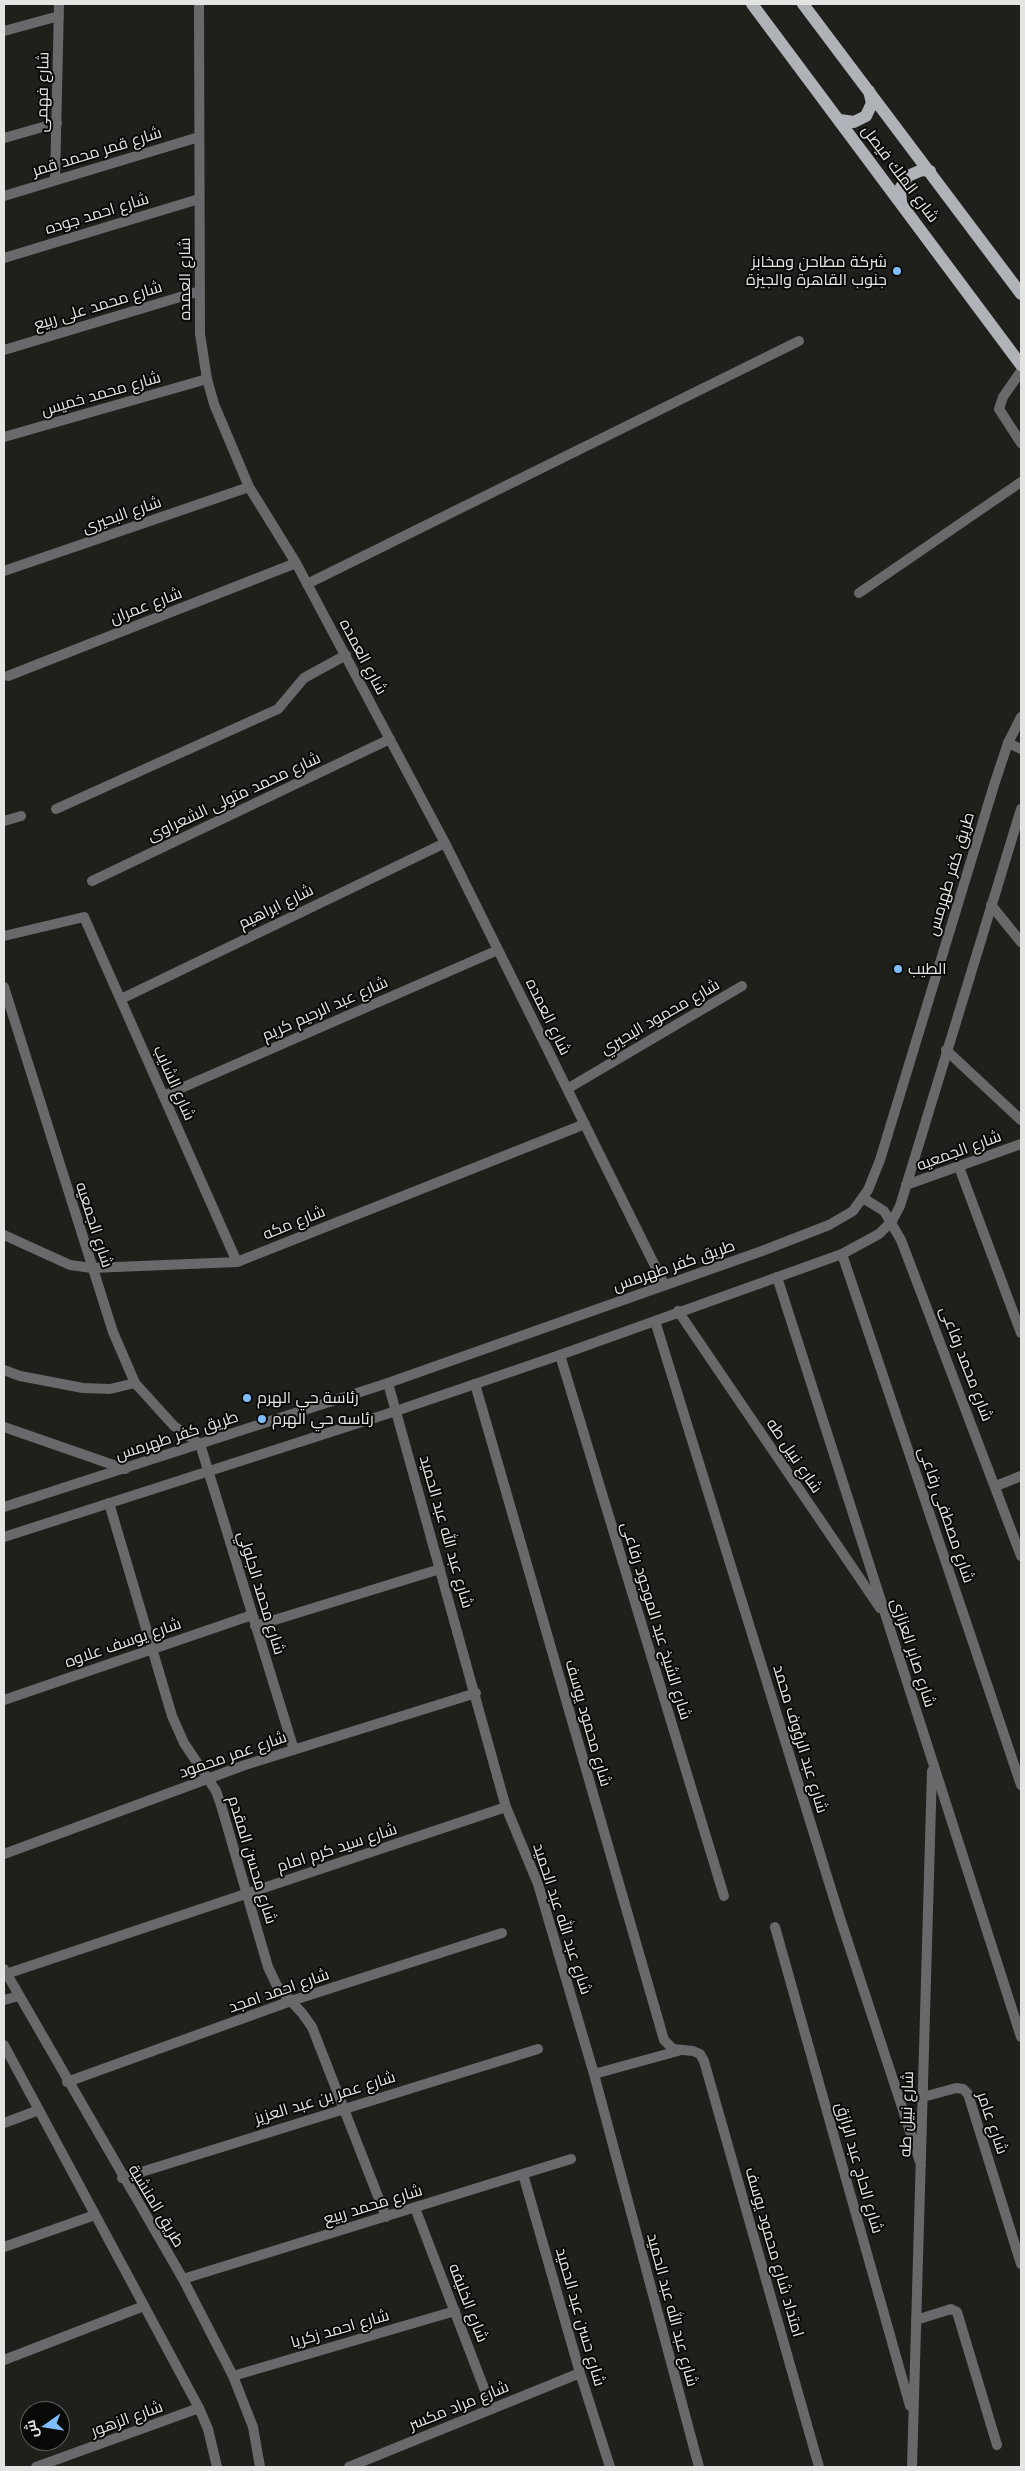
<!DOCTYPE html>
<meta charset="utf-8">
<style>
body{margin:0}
#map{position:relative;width:1025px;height:2471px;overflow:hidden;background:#1f201c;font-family:Inter,Cairo,sans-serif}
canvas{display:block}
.frame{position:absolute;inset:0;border:5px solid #e4e5e2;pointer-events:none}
.north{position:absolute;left:20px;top:2401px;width:50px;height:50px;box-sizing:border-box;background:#090a08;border:1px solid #61625f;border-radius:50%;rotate:257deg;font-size:14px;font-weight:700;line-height:20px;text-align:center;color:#e4e5e2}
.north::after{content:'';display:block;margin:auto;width:18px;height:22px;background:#7ebdf9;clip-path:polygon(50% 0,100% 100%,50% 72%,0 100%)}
</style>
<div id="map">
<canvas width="1025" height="2471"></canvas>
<div class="frame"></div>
<div class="north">ش</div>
</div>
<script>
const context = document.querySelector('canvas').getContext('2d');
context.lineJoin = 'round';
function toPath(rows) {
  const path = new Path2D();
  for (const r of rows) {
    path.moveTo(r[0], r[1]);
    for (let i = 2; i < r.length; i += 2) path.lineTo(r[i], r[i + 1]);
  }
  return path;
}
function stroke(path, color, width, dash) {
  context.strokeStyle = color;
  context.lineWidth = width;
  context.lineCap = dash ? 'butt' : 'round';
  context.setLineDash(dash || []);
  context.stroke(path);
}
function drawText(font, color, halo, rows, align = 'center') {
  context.font = font + ' Inter,Cairo,sans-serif';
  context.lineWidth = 4;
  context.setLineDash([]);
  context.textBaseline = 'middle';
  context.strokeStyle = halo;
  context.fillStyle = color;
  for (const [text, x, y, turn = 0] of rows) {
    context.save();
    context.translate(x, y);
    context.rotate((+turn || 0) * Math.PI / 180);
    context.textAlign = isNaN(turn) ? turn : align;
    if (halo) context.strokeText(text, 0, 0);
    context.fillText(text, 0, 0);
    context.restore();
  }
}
stroke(toPath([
 [1021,371,1003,397,999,409,1021,443],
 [307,584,799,341],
 [859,593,1021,482],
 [56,809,278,709,304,678,346,655]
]), '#67696a', 10);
stroke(toPath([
 [199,4,200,334,207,379,214,404,249,487,296,563,445,843,664,1284],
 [4,31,59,16],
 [4,138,57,123],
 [55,180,59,4],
 [4,196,199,137],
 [4,258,199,199],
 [4,350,200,291],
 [4,437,207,379],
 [4,571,249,487],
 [8,676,296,563],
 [1008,743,1021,749],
 [4,821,21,816],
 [92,881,390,739],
 [991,905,1021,942],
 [4,936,84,917,237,1262],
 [4,987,113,1332,135,1383,174,1426,200,1444,294,1750],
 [121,999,445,843],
 [946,1050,1021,1120],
 [567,1089,742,986],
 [163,1096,498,950],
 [959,1167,1021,1333],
 [906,1185,1021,1144],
 [863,1198,884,1211,901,1240,1021,1556],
 [4,1235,70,1265,92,1268,237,1262,585,1124],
 [842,1254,1021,1785],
 [777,1277,1021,2037],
 [678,1311,880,1608],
 [655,1321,840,1918,921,2165],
 [560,1355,724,1896],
 [4,1370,20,1376,83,1388,110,1389,135,1383],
 [388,1383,498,1779,506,1807,538,1884,594,2074,699,2467],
 [475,1384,664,2040,673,2049,693,2051,700,2054,704,2061,819,2467],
 [4,1427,125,1469],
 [996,1486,1021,1476],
 [109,1503,172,1716,184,1743,216,1791,221,1805,268,1967,277,1986,302,2013,312,2027,386,2217],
 [255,1626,440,1569],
 [4,1700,252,1615],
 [4,1854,245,1765,476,1693],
 [775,1927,910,2406],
 [6,1974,506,1807],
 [4,2000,19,1996],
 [594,2074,678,2051],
 [67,2082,291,2001,502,1933],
 [923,2097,956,2088,963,2089,968,2094,1021,2264],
 [4,2123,39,2110],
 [523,2174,580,2373,610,2467],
 [122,2178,538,2049],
 [415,2208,492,2409],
 [4,2247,95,2215],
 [183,2279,571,2159],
 [916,2320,951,2309,957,2312,997,2445],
 [4,2360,144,2306],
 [233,2376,455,2311],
 [36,2467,199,2408],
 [349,2467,580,2373],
 [912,2467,932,1771]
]), '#67696a', 10);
stroke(toPath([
 [4,1507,388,1383,762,1251,829,1225,853,1211,868,1190,880,1160,995,782,1008,743,1021,717],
 [4,1537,396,1411,560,1355,842,1254,879,1234,892,1221,900,1206,1021,809],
 [4,1969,183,2279,233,2376,253,2427,260,2467],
 [4,2045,199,2408,208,2429,217,2467]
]), '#67696a', 10);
stroke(toPath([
 [752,4,1021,365],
 [803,4,1021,294],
 [840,120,854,122,866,116,872,103,869,91],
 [901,202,900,189,908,176,922,170,930,171]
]), '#afb3b7', 12);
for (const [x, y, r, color] of [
 [897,271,5,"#7ebdf9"],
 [898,969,5,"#7ebdf9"],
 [247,1398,5,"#7ebdf9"],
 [262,1419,5,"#7ebdf9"]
]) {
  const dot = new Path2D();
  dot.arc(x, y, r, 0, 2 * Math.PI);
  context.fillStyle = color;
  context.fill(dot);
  stroke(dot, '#090a08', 2);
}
drawText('16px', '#e4e5e2', '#090a08', [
 ["شارع فهمى",43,92,-89],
 ["شارع قمر محمد قمر",97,152,-17],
 ["شارع الملك فيصل",900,174,53],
 ["شارع احمد جوده",97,214,-17],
 ["شارع العمده",185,279,-90],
 ["شارع محمد على ربيع",98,306,-17],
 ["شارع محمد خميس",101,394,-16],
 ["شارع البحيرى",122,515,-19],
 ["شارع عمران",146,606,-21],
 ["شارع العمده",363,657,62],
 ["شارع محمد متولى الشعراوى",234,797,-25],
 ["طريق كفر طهرمس",951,874,-73],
 ["شارع ابراهيم",276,907,-26],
 ["شارع عبد الرحيم كريم",325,1009,-24],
 ["شارع العمده",548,1017,64],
 ["شارع محمود البحيري",660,1017,-30],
 ["شارع الشايب",174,1083,66],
 ["شارع الجمعيه",959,1151,-20],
 ["شارع مكه",294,1223,-22],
 ["شارع الجمعيه",94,1225,72],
 ["طريق كفر طهرمس",674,1266,-19],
 ["شارع محمد رفاعى",966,1364,69],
 ["طريق كفر طهرمس",177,1436,-18],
 ["شارع نبيل طه",794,1456,56],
 ["شارع مصطفى رفاعى",946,1515,71],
 ["شارع عبد الله عبد الحميد",446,1532,74],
 ["شارع محمد الجلولي",261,1593,73],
 ["شارع الشيخ عبد الموجود رفاعى",656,1621,73],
 ["شارع يوسف علاوه",123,1643,-19],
 ["شارع صابر العزازى",913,1653,72],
 ["شارع محمود يوسف",588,1723,74],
 ["شارع عبد الرؤوف محمد",800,1739,73],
 ["شارع عمر محمود",233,1755,-19],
 ["شارع سيد كرم امام",337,1848,-18],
 ["شارع محسن المقدم",252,1860,73],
 ["شارع عبد الله عبد الحميد",562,1919,72],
 ["شارع احمد امجد",279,1991,-19],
 ["شارع عمر بن عبد العزيز",325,2098,-17],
 ["شارع نبيل طه",907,2114,-88],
 ["شارع عامر",992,2123,71],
 ["شارع الحاج عبد الرازق",859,2168,74],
 ["شارع محمد ربيع",373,2205,-17],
 ["طريق المنشية",156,2206,59],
 ["امتداد شارع محمود يوسف",774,2252,74],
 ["شارع الخليفه",468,2303,69],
 ["شارع عبد الله عبد الحميد",672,2310,75],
 ["شارع حسن عبد الحميد",580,2317,74],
 ["شارع احمد زكريا",340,2329,-16],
 ["شارع مراد مكسر",459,2406,-22],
 ["شارع الزهور",127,2419,-20]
]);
drawText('16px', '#e4e5e2', '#090a08', [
 ["شركة مطاحن ومخابز",887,262,"right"],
 ["جنوب القاهرة والجيزة",887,280,"right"],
 ["الطيب",908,969],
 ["رئاسة حي الهرم",257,1398],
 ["رئاسه حي الهرم",272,1419]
], 'left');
</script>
